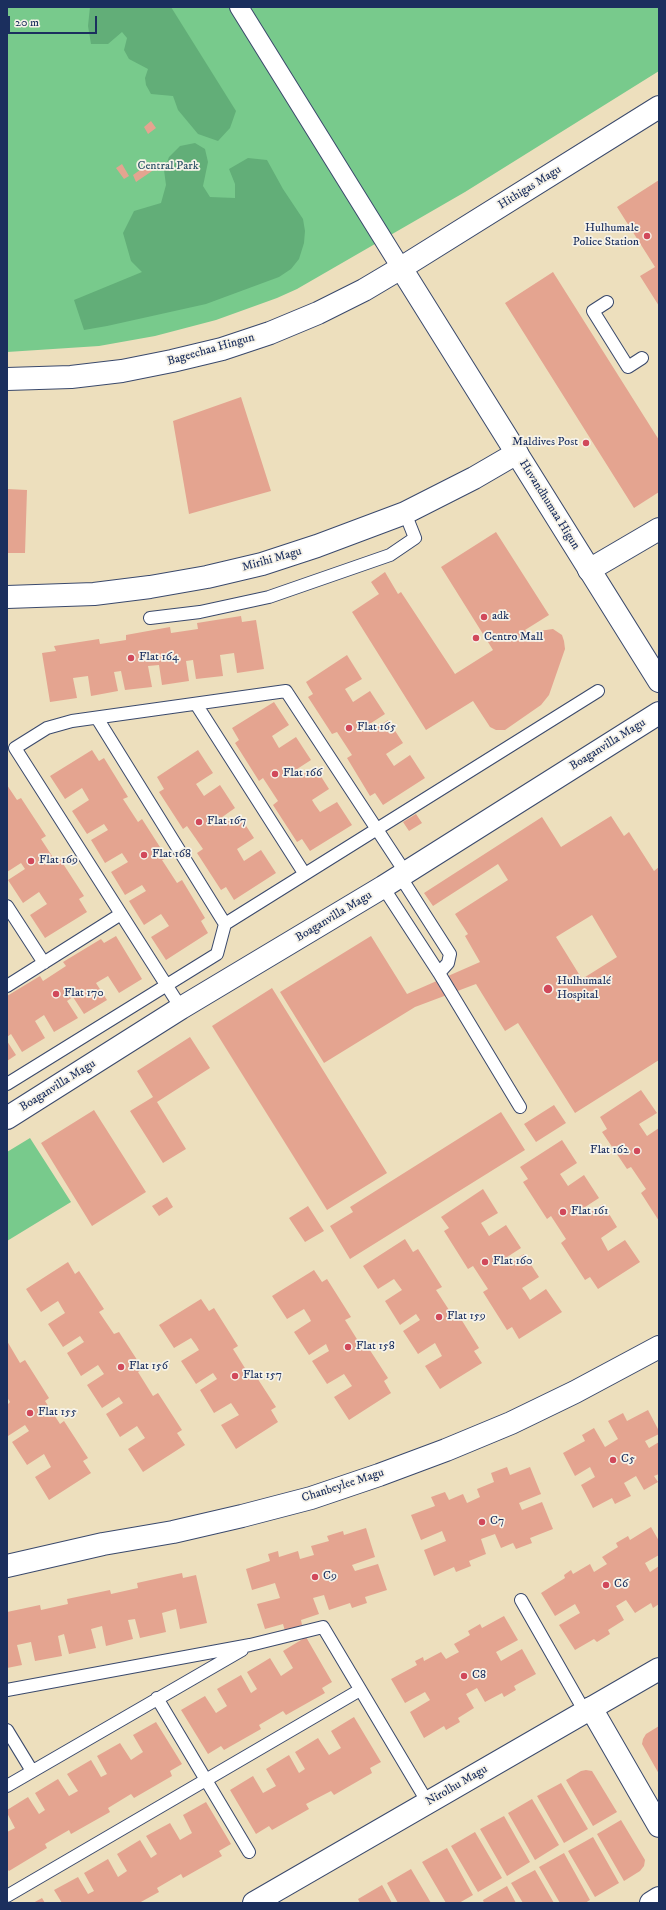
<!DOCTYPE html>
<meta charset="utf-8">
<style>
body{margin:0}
#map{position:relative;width:666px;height:1910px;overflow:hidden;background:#eddfbd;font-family:"IM FELL DW Pica",serif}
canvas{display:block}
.frame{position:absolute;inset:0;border:8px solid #1b2f5e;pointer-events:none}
.scale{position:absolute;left:8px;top:16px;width:89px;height:18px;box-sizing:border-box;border:2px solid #1b2f5e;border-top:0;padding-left:5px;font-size:12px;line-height:14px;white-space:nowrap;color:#1b2f5e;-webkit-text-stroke:3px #f7f3e8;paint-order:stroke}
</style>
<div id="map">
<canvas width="666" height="1910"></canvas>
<div class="frame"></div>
<div class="scale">20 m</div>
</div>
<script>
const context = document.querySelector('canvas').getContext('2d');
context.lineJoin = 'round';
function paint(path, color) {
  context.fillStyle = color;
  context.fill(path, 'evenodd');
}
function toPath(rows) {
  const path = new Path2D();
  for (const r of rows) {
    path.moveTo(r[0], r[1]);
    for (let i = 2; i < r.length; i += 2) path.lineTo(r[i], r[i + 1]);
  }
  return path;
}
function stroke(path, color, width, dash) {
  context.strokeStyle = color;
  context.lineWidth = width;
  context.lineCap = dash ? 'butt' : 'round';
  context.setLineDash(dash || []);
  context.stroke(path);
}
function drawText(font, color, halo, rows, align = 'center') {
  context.font = font + ' "IM FELL DW Pica",serif';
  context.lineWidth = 3.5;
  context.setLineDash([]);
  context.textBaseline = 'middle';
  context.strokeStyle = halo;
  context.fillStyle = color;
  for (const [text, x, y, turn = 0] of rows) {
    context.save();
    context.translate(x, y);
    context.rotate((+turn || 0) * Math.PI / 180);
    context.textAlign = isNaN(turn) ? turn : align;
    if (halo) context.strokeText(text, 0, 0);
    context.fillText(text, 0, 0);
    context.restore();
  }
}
paint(toPath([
 [7,7,659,7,659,71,465,192,297,289,277,298,216,320,155,336,99,346,7,352],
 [30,1138,71,1202,7,1241,7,1152]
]), '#78ca8c');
paint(toPath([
 [90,7,171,7,236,111,230,128,218,141,198,134,178,110,173,96,151,94,146,85,145,78,148,69,129,59,124,50,127,38,122,32,108,44,91,44,88,26],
 [195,143,205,149,208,162,203,186,210,197,235,198,235,184,229,169,248,158,267,160,283,189,303,219,305,231,304,243,299,259,291,269,279,277,206,304,107,326,84,330,74,300,142,272,131,261,123,233,134,211,161,203,166,185,164,170,169,157,180,146]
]), '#62ae78');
paint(toPath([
 [151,121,156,128,148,134,144,127],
 [151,162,155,169,136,182,133,175],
 [122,164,129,176,124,179,116,168],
 [659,180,659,306,640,276,655,267,617,207],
 [553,272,659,440,659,492,634,508,505,303],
 [241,397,271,491,189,514,173,421],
 [7,489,27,490,25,553,7,553],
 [496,532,549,615,525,630,530,637,539,631,553,629,562,635,564,641,565,649,549,695,541,705,505,730,496,730,490,727,473,701,426,730,352,612,379,594,371,582,385,572,398,594,401,592,455,674,493,650,441,567],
 [241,616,242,622,256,620,264,669,237,673,234,653,220,655,223,676,196,679,193,660,186,661,189,681,162,685,159,665,148,666,152,687,125,690,121,671,114,672,118,691,91,696,88,676,73,678,77,698,50,702,42,653,56,651,54,646,99,639,100,644,126,640,126,635,170,627,171,633,198,629,197,623],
 [347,655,362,679,345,689,350,697,353,702,370,691,385,714,368,725,371,731,388,720,403,743,386,754,394,766,410,755,425,778,383,805,375,793,370,796,347,758,352,755,337,732,332,734,308,697,313,694,306,682],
 [274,702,289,725,272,736,279,748,296,737,311,760,294,771,298,777,315,767,329,789,312,800,315,805,320,812,337,802,352,825,310,851,302,839,297,842,273,805,278,801,263,778,259,781,235,743,239,740,232,728],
 [92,750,99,761,104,758,128,797,123,799,138,822,142,819,167,858,162,860,177,883,182,880,205,918,201,921,208,933,166,960,151,937,169,926,161,914,144,925,129,901,146,891,142,885,125,895,111,872,128,862,122,853,105,863,91,840,108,830,104,824,87,834,72,811,89,800,82,788,65,799,50,776],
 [198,750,213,773,196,784,204,796,220,785,235,808,218,820,222,825,239,815,254,838,237,849,244,861,261,850,276,873,234,900,226,887,221,890,197,853,203,849,187,826,183,829,159,792,164,789,157,777],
 [7,785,17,800,21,798,46,836,41,839,56,862,60,859,84,896,79,899,87,912,45,938,30,915,47,904,39,892,23,903,8,880,25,869,21,863,7,872],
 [416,814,422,823,409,831,403,822],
 [611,816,624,836,629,832,654,871,659,867,659,1060,575,1113,518,1023,505,1031,476,984,415,1007,324,1063,280,992,371,936,407,994,480,962,465,936,468,934,455,914,508,880,498,864,433,906,424,893,542,817,561,847],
 [592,915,617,957,582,979,556,937],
 [116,936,142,979,119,993,108,976,96,983,107,1000,84,1014,73,997,67,1001,78,1018,54,1032,44,1015,35,1021,45,1038,22,1052,11,1034,7,1037,7,996,40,976,43,981,66,966,63,962,101,939,104,943],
 [272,988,387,1173,327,1210,212,1026],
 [190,1037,210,1068,157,1102,186,1149,163,1163,130,1111,153,1097,137,1071],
 [7,1041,16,1055,7,1061],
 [641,1090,657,1113,639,1124,647,1136,659,1128,659,1221,641,1193,646,1189,631,1167,627,1169,602,1132,607,1129,600,1117],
 [554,1105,566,1123,536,1142,524,1124],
 [94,1110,146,1192,92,1226,41,1143],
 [501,1112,525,1150,350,1259,330,1226,353,1212,350,1207],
 [562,1140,577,1163,560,1174,568,1186,584,1175,599,1198,582,1209,586,1215,603,1204,617,1227,601,1238,608,1251,625,1240,640,1262,598,1289,590,1277,585,1280,561,1243,566,1239,551,1216,547,1219,523,1182,528,1179,520,1167],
 [483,1189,498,1213,481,1223,486,1231,489,1236,506,1225,521,1248,504,1259,507,1265,524,1254,539,1277,522,1288,525,1292,530,1300,546,1289,562,1312,519,1339,512,1327,507,1330,483,1292,488,1289,473,1266,468,1269,444,1231,449,1228,441,1217],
 [167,1197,173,1207,159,1216,152,1206],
 [308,1206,324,1231,305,1242,289,1218],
 [405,1239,413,1252,418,1249,442,1287,436,1290,451,1313,456,1311,479,1348,474,1351,482,1363,440,1389,425,1366,442,1356,435,1343,418,1354,403,1331,420,1320,416,1314,400,1325,385,1301,402,1290,394,1279,378,1289,363,1266],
 [68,1262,75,1274,79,1271,104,1309,99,1312,114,1334,119,1332,143,1369,138,1372,153,1396,158,1393,182,1430,177,1433,185,1445,143,1472,128,1449,145,1438,137,1426,120,1437,106,1414,123,1403,119,1397,102,1408,87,1385,104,1374,98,1365,81,1376,67,1353,84,1342,80,1336,63,1347,48,1324,65,1313,58,1301,41,1312,26,1289],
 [314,1270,322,1282,327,1279,351,1317,345,1320,360,1344,364,1341,388,1378,384,1381,391,1393,349,1420,334,1397,352,1386,344,1374,327,1384,312,1361,329,1351,326,1344,309,1355,294,1332,311,1321,309,1317,304,1309,287,1319,272,1296],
 [201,1299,209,1311,214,1308,238,1346,233,1349,248,1373,252,1370,276,1407,271,1410,278,1422,236,1449,221,1425,239,1415,231,1403,214,1413,200,1390,217,1379,213,1373,196,1384,181,1361,199,1350,196,1345,191,1338,174,1348,159,1325],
 [7,1341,20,1363,25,1360,49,1398,45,1401,60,1424,64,1421,88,1458,83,1461,91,1473,49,1500,35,1477,51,1467,44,1454,27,1465,12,1442,29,1431,25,1425,8,1436,7,1434,7,1405,10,1402,7,1397],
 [648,1410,659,1431,659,1434,645,1441,649,1448,659,1442,659,1474,654,1476,658,1482,644,1490,636,1476,624,1483,631,1496,615,1504,612,1498,593,1508,581,1485,595,1477,590,1467,575,1476,563,1453,585,1441,582,1435,594,1428,605,1447,618,1439,608,1421,623,1413,627,1421],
 [507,1467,510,1475,530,1467,541,1494,519,1503,522,1510,542,1502,553,1529,530,1538,532,1543,516,1549,513,1543,501,1548,495,1534,481,1539,486,1554,469,1561,471,1566,456,1572,454,1567,434,1576,424,1550,446,1541,442,1531,421,1540,411,1515,435,1506,431,1497,445,1492,449,1500,463,1494,467,1503,480,1497,477,1489,494,1482,491,1473],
 [651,1527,659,1541,659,1555,645,1563,650,1572,659,1566,659,1604,653,1608,651,1603,635,1613,626,1600,616,1606,624,1620,608,1630,610,1634,597,1642,594,1639,575,1650,559,1625,580,1613,575,1604,555,1616,541,1593,565,1578,564,1575,571,1570,573,1574,590,1564,594,1572,607,1564,602,1557,618,1547,616,1543,628,1536,630,1540],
 [366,1528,375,1557,352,1565,355,1571,378,1564,387,1590,365,1597,367,1603,352,1608,350,1603,329,1610,324,1595,313,1598,319,1614,301,1620,302,1625,285,1631,283,1624,265,1629,257,1604,280,1598,275,1583,252,1590,246,1569,270,1561,268,1554,278,1551,279,1557,298,1551,300,1559,314,1555,311,1546,329,1541,327,1536,343,1531,344,1535],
 [182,1573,183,1578,196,1575,207,1623,180,1629,176,1609,162,1613,166,1632,140,1638,135,1619,128,1620,133,1639,106,1646,102,1626,91,1629,96,1648,69,1654,64,1634,58,1636,62,1656,35,1661,31,1642,17,1645,22,1665,7,1668,7,1612,40,1605,41,1610,68,1604,67,1599,110,1590,111,1594,138,1588,137,1583],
 [504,1616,518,1640,496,1652,501,1661,522,1649,536,1674,514,1686,516,1690,504,1697,502,1693,485,1702,477,1688,466,1694,474,1708,458,1718,460,1722,446,1730,444,1726,424,1738,410,1712,430,1700,425,1692,405,1703,391,1679,417,1665,415,1661,423,1657,424,1661,441,1652,446,1659,459,1652,454,1644,470,1635,468,1631,480,1624,482,1628],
 [306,1637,332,1682,322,1688,325,1693,286,1715,283,1711,259,1725,261,1729,224,1750,221,1746,208,1754,181,1710,205,1696,216,1713,227,1706,217,1689,241,1675,251,1693,257,1689,247,1672,270,1658,281,1676,293,1668,283,1651],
 [354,1717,381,1762,370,1768,372,1773,334,1795,331,1791,306,1804,309,1809,272,1830,269,1826,256,1834,230,1790,253,1776,263,1793,276,1786,266,1769,289,1755,299,1773,305,1769,295,1752,318,1738,329,1755,341,1748,331,1731],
 [156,1722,182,1764,170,1771,172,1776,134,1798,131,1794,108,1808,110,1812,71,1834,69,1830,45,1844,47,1848,9,1871,7,1869,7,1832,15,1828,7,1813,7,1810,28,1797,39,1814,45,1810,35,1793,58,1779,69,1796,78,1791,67,1774,91,1760,101,1777,107,1774,97,1756,120,1743,131,1760,143,1752,133,1735],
 [659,1726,659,1774,642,1744,643,1739,646,1734],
 [586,1770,592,1771,617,1812,593,1826,566,1780,581,1771],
 [561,1783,588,1829,564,1843,537,1796],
 [532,1799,559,1845,535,1860,508,1813],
 [206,1802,231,1844,219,1851,222,1856,183,1878,181,1874,157,1888,159,1892,139,1903,62,1903,54,1890,78,1877,88,1894,94,1891,84,1873,108,1859,118,1877,127,1871,117,1854,140,1840,151,1858,157,1854,146,1836,170,1823,180,1840,192,1833,183,1815],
 [504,1816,530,1862,507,1876,480,1829],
 [621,1820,645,1860,644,1866,640,1871,624,1881,597,1834],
 [475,1832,502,1878,478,1892,451,1846],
 [593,1837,619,1883,595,1897,568,1851],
 [447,1848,473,1895,459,1903,446,1903,422,1862],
 [564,1853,590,1900,585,1903,560,1903,539,1867],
 [411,1869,431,1903,398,1903,387,1883],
 [535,1870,554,1903,523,1903,511,1883],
 [382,1885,392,1903,360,1903,358,1899],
 [507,1886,516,1903,484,1903,483,1900],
 [42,1898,45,1903,33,1903]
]), '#e4a490');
const service = toPath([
 [607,302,593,311,628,367,642,358],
 [150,618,200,612,269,597,390,555,415,538,405,513],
 [196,704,304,873],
 [97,718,225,924],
 [383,887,439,973,448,963,450,954,400,876],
 [7,906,44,963],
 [439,973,520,1107],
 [7,986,121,914],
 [181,1008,15,748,47,728,72,721,286,691,405,872],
 [7,1084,217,954,225,924,598,691],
 [521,1600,585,1712],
 [7,1690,250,1645,323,1627,428,1803],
 [157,1698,249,1852],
 [7,1730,32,1771],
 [7,1786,242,1650],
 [7,1896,360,1690]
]);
const pedestrian = toPath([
 [239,7,401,268]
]);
const minor = toPath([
 [589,570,659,529],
 [7,597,94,594,150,587,207,577,262,564,317,546,405,513,474,478,517,453],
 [7,1118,181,1008,383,887,659,713],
 [7,1566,103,1544,173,1532,242,1516,311,1498,379,1475,446,1450,511,1423,575,1392,659,1347],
 [591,1708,659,1826],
 [651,1903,659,1898]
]);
const tertiary = toPath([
 [401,268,659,681],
 [7,379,71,377,122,371,172,361,222,349,270,333,318,313,364,290,401,268,659,107],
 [254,1903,659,1669]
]);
stroke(service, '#3a496c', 14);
stroke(pedestrian, '#3a496c', 20);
stroke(minor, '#3a496c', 24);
stroke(tertiary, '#3a496c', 24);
stroke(service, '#fff', 12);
stroke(pedestrian, '#fff', 18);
stroke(minor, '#fff', 22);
stroke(tertiary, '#fff', 22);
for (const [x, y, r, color] of [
 [647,236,4,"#d1495b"],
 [586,443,4,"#d1495b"],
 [484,617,4,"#d1495b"],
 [476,638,4,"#d1495b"],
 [131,658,4,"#d1495b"],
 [349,728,4,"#d1495b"],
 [275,774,4,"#d1495b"],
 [199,822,4,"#d1495b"],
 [144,855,4,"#d1495b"],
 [31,861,4,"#d1495b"],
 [548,989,5,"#d1495b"],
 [56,994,4,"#d1495b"],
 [637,1151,4,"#d1495b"],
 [563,1212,4,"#d1495b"],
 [485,1262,4,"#d1495b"],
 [439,1317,4,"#d1495b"],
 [348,1347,4,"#d1495b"],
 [121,1367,4,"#d1495b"],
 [235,1376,4,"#d1495b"],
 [30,1413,4,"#d1495b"],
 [613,1460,4,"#d1495b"],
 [482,1522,4,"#d1495b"],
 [315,1577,4,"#d1495b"],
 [606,1585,4,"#d1495b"],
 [464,1676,4,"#d1495b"]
]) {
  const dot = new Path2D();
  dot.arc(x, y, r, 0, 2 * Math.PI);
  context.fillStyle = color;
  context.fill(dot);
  stroke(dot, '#f7f3e8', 1.5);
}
drawText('12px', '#32566a', '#f7f3e8', [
 ["Central Park",168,167]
]);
drawText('12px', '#1b2f5e', '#f7f3e8', [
 ["Hithigas Magu",530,188,-32],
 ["Bageechaa Hingun",211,350,-16],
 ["Huvandhumaa Higun",549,505,58],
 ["Mirihi Magu",272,560,-16],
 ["Boaganvilla Magu",608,745,-32],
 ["Boaganvilla Magu",334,917,-31],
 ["Boaganvilla Magu",58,1086,-32],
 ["Chanbeylee Magu",343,1486,-18],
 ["Nirolhu Magu",457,1786,-30]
]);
drawText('12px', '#1b2f5e', '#f7f3e8', [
 ["Hulhumale",639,229,"right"],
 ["Police Station",639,243,"right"],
 ["Maldives Post",578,443,"right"],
 ["adk",492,617],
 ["Centro Mall",484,638],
 ["Flat 164",139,658],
 ["Flat 165",357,728],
 ["Flat 166",283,774],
 ["Flat 167",207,822],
 ["Flat 168",152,855],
 ["Flat 169",39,861],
 ["Hulhumalé",557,982],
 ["Hospital",557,996],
 ["Flat 170",64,994],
 ["Flat 162",629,1151,"right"],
 ["Flat 161",571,1212],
 ["Flat 160",493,1262],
 ["Flat 159",447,1317],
 ["Flat 158",356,1347],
 ["Flat 156",129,1367],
 ["Flat 157",243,1376],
 ["Flat 155",38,1413],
 ["C5",621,1460],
 ["C7",490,1522],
 ["C9",323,1577],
 ["C6",614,1585],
 ["C8",472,1676]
], 'left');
</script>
